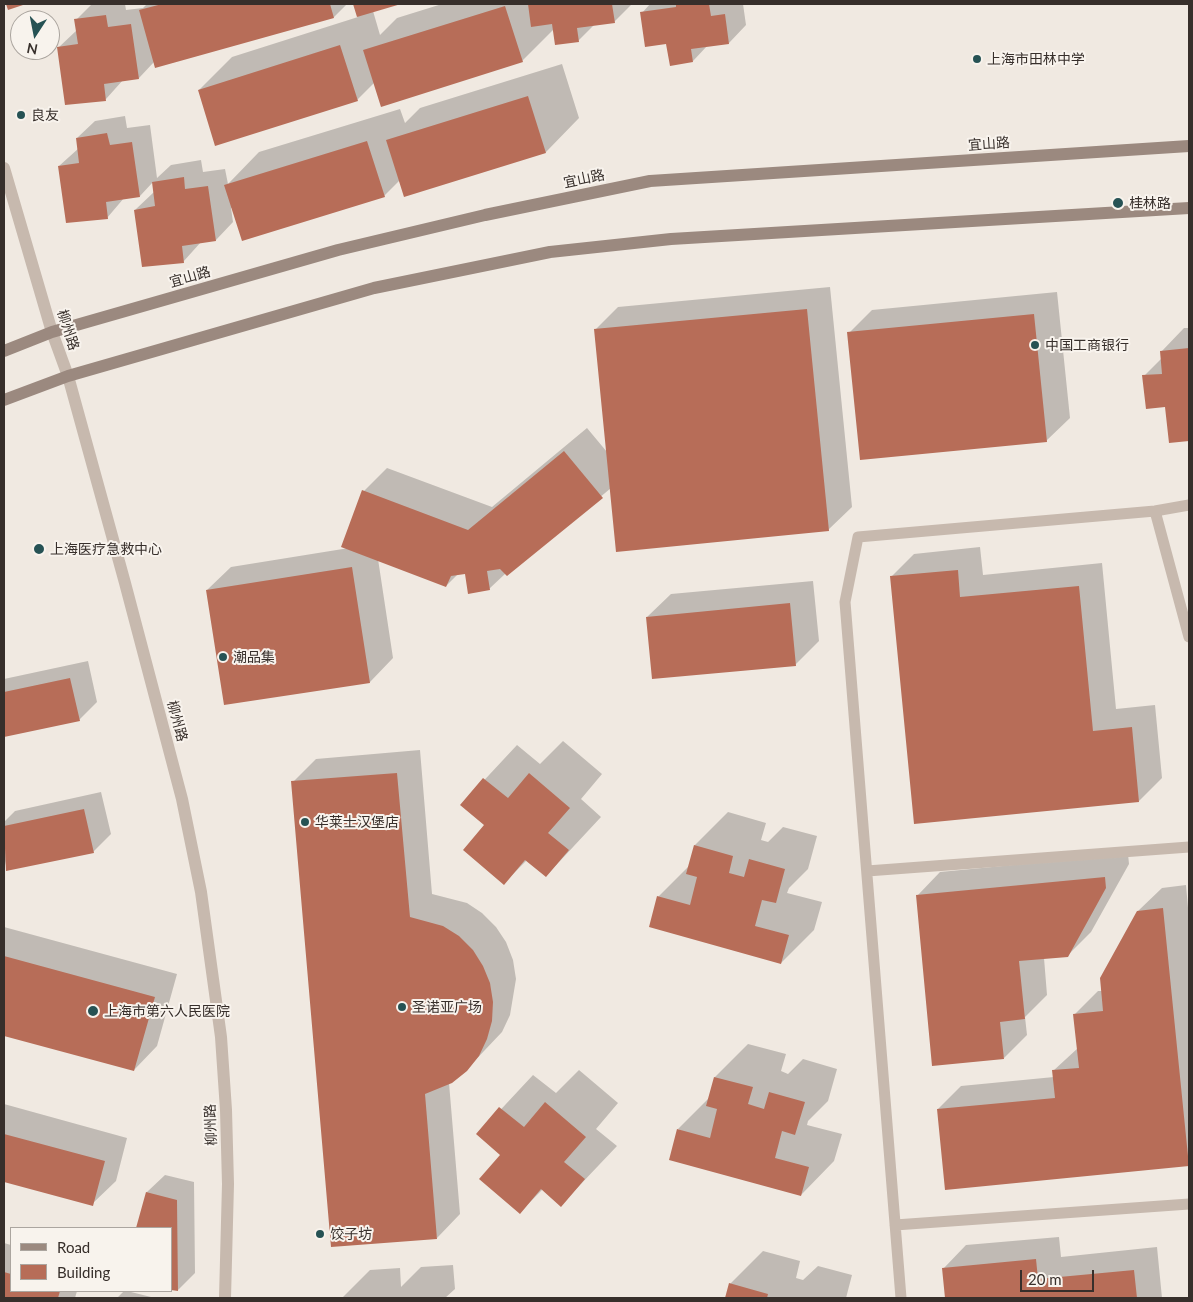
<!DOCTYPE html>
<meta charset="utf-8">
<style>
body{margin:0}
#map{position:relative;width:1193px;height:1302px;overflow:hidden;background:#f0e9e1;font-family:Lato,sans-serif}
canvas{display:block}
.frame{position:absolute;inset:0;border:5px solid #372f2b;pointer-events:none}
.legend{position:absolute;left:10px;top:1227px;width:162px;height:65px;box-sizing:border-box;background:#f8f3ed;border:1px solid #aba59f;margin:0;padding:6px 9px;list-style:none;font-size:15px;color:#372f2b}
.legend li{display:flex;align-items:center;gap:10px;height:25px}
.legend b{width:25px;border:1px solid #aba59f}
.north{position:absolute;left:10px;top:10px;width:50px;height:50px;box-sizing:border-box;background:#f8f3ed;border:1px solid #aba59f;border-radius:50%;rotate:191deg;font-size:14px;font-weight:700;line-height:20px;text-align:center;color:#372f2b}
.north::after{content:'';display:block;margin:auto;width:18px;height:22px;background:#265254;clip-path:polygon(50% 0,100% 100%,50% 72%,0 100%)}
.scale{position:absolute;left:1020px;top:1270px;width:74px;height:22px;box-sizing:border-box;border:2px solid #372f2b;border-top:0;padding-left:6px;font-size:15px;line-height:18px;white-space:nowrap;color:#372f2b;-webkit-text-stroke:4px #f8f3ed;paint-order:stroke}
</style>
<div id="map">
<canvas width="1193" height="1302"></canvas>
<div class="frame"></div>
<ul class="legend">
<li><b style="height:6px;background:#9b897f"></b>Road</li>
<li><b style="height:14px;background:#b76d58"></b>Building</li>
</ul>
<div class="north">N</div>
<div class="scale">20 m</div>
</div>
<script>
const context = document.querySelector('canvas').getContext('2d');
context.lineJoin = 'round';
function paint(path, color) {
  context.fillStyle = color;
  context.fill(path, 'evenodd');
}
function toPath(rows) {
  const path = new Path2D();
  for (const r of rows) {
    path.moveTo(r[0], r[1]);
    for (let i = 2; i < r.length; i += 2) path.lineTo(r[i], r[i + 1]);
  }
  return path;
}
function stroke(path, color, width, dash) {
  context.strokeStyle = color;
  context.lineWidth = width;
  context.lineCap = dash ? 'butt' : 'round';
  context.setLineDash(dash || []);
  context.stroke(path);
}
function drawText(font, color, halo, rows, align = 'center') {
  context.font = font + ' Lato,"Noto Sans SC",sans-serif';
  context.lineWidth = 4;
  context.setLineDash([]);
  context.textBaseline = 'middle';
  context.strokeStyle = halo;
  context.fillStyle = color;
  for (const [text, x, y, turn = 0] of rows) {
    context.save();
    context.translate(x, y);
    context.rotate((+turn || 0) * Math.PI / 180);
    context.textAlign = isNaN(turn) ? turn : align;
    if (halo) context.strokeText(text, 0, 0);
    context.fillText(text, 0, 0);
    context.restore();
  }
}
paint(toPath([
 [92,4,125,4,126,10,143,8,147,4,347,4,334,17,154,62,139,78,123,80,106,99,66,104,58,48,77,30,76,20],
 [354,4,398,4,373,11,380,35,397,18,442,4,632,4,614,22,594,25,578,41,554,29,522,61,374,83,357,100,199,90,232,57,358,17],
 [650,4,743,4,746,25,729,43,708,45,693,61,667,43,642,13],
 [562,64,579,118,546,152,404,195,400,180,384,196,231,208,233,222,216,240,201,242,183,262,135,210,154,192,153,182,140,196,124,198,107,218,59,166,79,148,77,138,95,121,125,116,127,128,150,125,157,178,171,165,201,160,203,172,225,169,228,184,259,152,400,109,405,123,420,108],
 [830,287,852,507,828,530,611,488,507,575,506,573,489,589,466,572,458,574,446,586,378,559,393,658,370,682,225,704,207,590,231,567,349,548,364,491,387,468,492,507,587,428,607,452,595,330,618,307],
 [1057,292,1070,418,1046,441,849,333,872,310],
 [1184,328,1189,328,1189,440,1170,442,1166,405,1144,376,1162,358,1161,352],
 [980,547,983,575,1102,563,1116,709,1155,705,1162,778,1139,801,891,577,914,554],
 [813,581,819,641,795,665,647,617,671,594],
 [88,661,97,702,79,720,4,736,4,679],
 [563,741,602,774,581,799,601,817,546,876,527,860,504,883,486,825,462,804,517,745,540,764],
 [420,750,432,894,467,903,482,913,496,927,506,942,513,960,516,979,510,1015,502,1032,466,1070,449,1083,460,1214,437,1238,293,782,316,759],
 [101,792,111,834,93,852,7,870,4,856,4,822,15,811],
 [728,812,766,823,761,840,768,842,783,827,817,836,808,869,789,888,787,893,822,902,814,930,781,963,658,897,689,866,695,845],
 [1128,854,1129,864,1091,932,1068,955,1044,958,1047,995,1025,1017,1027,1035,1004,1058,917,896,940,872],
 [1186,885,1189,919,1188,1165,938,1109,961,1086,1054,1077,1053,1071,1078,1048,1075,1014,1098,991,1103,991,1138,911,1162,888],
 [4,927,177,974,157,1046,134,1070,4,1035],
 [748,1044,786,1054,781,1071,788,1074,803,1059,837,1069,828,1101,808,1121,807,1125,842,1134,834,1161,801,1195,678,1129,710,1097,715,1077],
 [579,1070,618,1103,596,1129,617,1146,561,1205,543,1189,520,1212,502,1154,478,1134,533,1075,556,1093],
 [4,1104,127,1138,116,1181,92,1204,4,1180],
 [165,1175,194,1182,195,1273,178,1290,171,1228,138,1228,147,1192],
 [1059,1237,1061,1257,1157,1247,1162,1298,946,1298,943,1269,966,1245],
 [4,1243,11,1245,11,1291,77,1291,75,1298,4,1298],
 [763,1251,800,1261,796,1278,803,1280,818,1266,852,1275,846,1298,726,1298,730,1284],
 [453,1265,455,1289,445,1298,342,1298,370,1270,400,1268,401,1287,421,1267],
 [124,1291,127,1291,155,1298,117,1298]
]), '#0003');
paint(toPath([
 [6,4,26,4,8,10],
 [162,4,330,4,334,18,155,68,139,10],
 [353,4,401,4,357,17],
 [528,4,612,4,615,23,577,28,579,42,555,45,552,24,531,27],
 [676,4,709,4,711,16,725,14,729,44,691,49,693,62,670,66,666,44,645,47,640,12,676,7],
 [505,6,523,62,381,107,363,50],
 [106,15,108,27,131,24,139,79,104,84,106,101,65,105,57,47,78,44,74,19],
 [340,45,358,101,215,146,198,90],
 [528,96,546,153,404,197,386,140],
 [107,133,110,145,132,142,140,197,106,202,108,219,66,223,58,166,79,163,76,138],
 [367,141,385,197,242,241,224,185],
 [184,177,185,189,208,186,216,241,182,246,184,263,142,267,134,210,155,206,152,182],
 [807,309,829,531,616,552,594,329],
 [1034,314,1047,442,860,460,847,332],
 [1189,348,1189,441,1169,443,1165,407,1146,409,1142,375,1162,374,1160,351],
 [564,451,603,498,507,576,500,569,487,571,490,590,468,594,465,574,451,576,446,587,341,547,362,490,468,530],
 [352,567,370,683,224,705,206,590],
 [958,570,960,597,1079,586,1093,731,1132,727,1139,802,914,824,890,576],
 [790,603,796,666,652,679,646,617],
 [70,678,80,721,4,737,4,692],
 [397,773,410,917,443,926,459,936,473,950,483,966,490,983,493,1002,492,1021,487,1039,479,1056,467,1071,452,1083,425,1094,437,1239,331,1247,291,781],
 [529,773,570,808,548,833,569,850,546,877,525,860,504,885,463,850,484,825,460,805,483,778,508,798],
 [84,809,94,853,6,871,4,826],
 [694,845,733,856,729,873,744,877,749,859,785,869,776,903,762,900,755,926,789,935,781,964,649,927,657,896,690,905,697,877,686,874],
 [1105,877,1106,888,1068,957,1019,961,1025,1019,1000,1022,1004,1059,932,1066,916,895],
 [1163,908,1189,1166,945,1190,937,1109,1055,1098,1052,1070,1079,1068,1073,1014,1103,1011,1100,978,1137,911],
 [4,956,155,997,134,1071,4,1036],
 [714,1077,753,1087,748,1104,764,1109,769,1092,805,1102,795,1135,782,1131,775,1158,809,1167,801,1196,669,1160,677,1129,710,1138,717,1109,706,1106],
 [545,1102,586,1137,564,1162,585,1179,561,1207,541,1189,520,1214,479,1179,500,1155,476,1134,499,1107,524,1127],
 [4,1134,105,1161,93,1206,4,1182],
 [146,1192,177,1200,178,1291,171,1290,171,1228,136,1228],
 [1036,1259,1038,1279,1134,1270,1137,1298,945,1298,942,1268],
 [4,1272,11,1274,11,1291,60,1291,58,1298,4,1298],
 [729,1283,768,1294,767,1298,725,1298]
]), '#b76d58');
stroke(toPath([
 [1155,511,1189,637],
 [867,871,1189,847],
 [895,1225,1189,1204],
 [901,1298,845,602,858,537,1155,511,1189,505]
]), '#c7b9ae', 11);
stroke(toPath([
 [4,168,52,332,68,376,125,583,182,799,201,892,221,1037,226,1110,228,1184,225,1298]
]), '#c7b9ae', 12);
stroke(toPath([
 [4,351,52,332,338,250,485,215,650,181,1189,146],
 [4,400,68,376,374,288,550,252,671,239,1189,208]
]), '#9b897f', 12);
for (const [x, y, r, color] of [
 [977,59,5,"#265254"],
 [21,115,5,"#265254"],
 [1118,203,6,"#265254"],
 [1035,345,5,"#265254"],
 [39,549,6,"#265254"],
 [223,657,5,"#265254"],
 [305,822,5,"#265254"],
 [402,1007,5,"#265254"],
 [93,1011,6,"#265254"],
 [320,1234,5,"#265254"]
]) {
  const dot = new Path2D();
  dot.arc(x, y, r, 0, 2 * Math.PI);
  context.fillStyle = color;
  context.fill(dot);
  stroke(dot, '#f8f3ed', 2);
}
drawText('14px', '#372f2b', '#f8f3ed', [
 ["上海市田林中学",987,59],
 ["良友",31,115],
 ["桂林路",1129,203],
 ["中国工商银行",1045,345],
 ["上海医疗急救中心",50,549],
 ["潮品集",233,657],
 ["华莱士汉堡店",315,822],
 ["圣诺亚广场",412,1007],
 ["上海市第六人民医院",104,1011],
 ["饺子坊",330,1234]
], 'left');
drawText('14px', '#372f2b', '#f8f3ed', [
 ["宜山路",989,144,-4],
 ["宜山路",584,179,-12],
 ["宜山路",190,277,-16],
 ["柳州路",68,330,72],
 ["柳州路",177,721,75],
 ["柳州路",211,1125,-92]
]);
</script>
